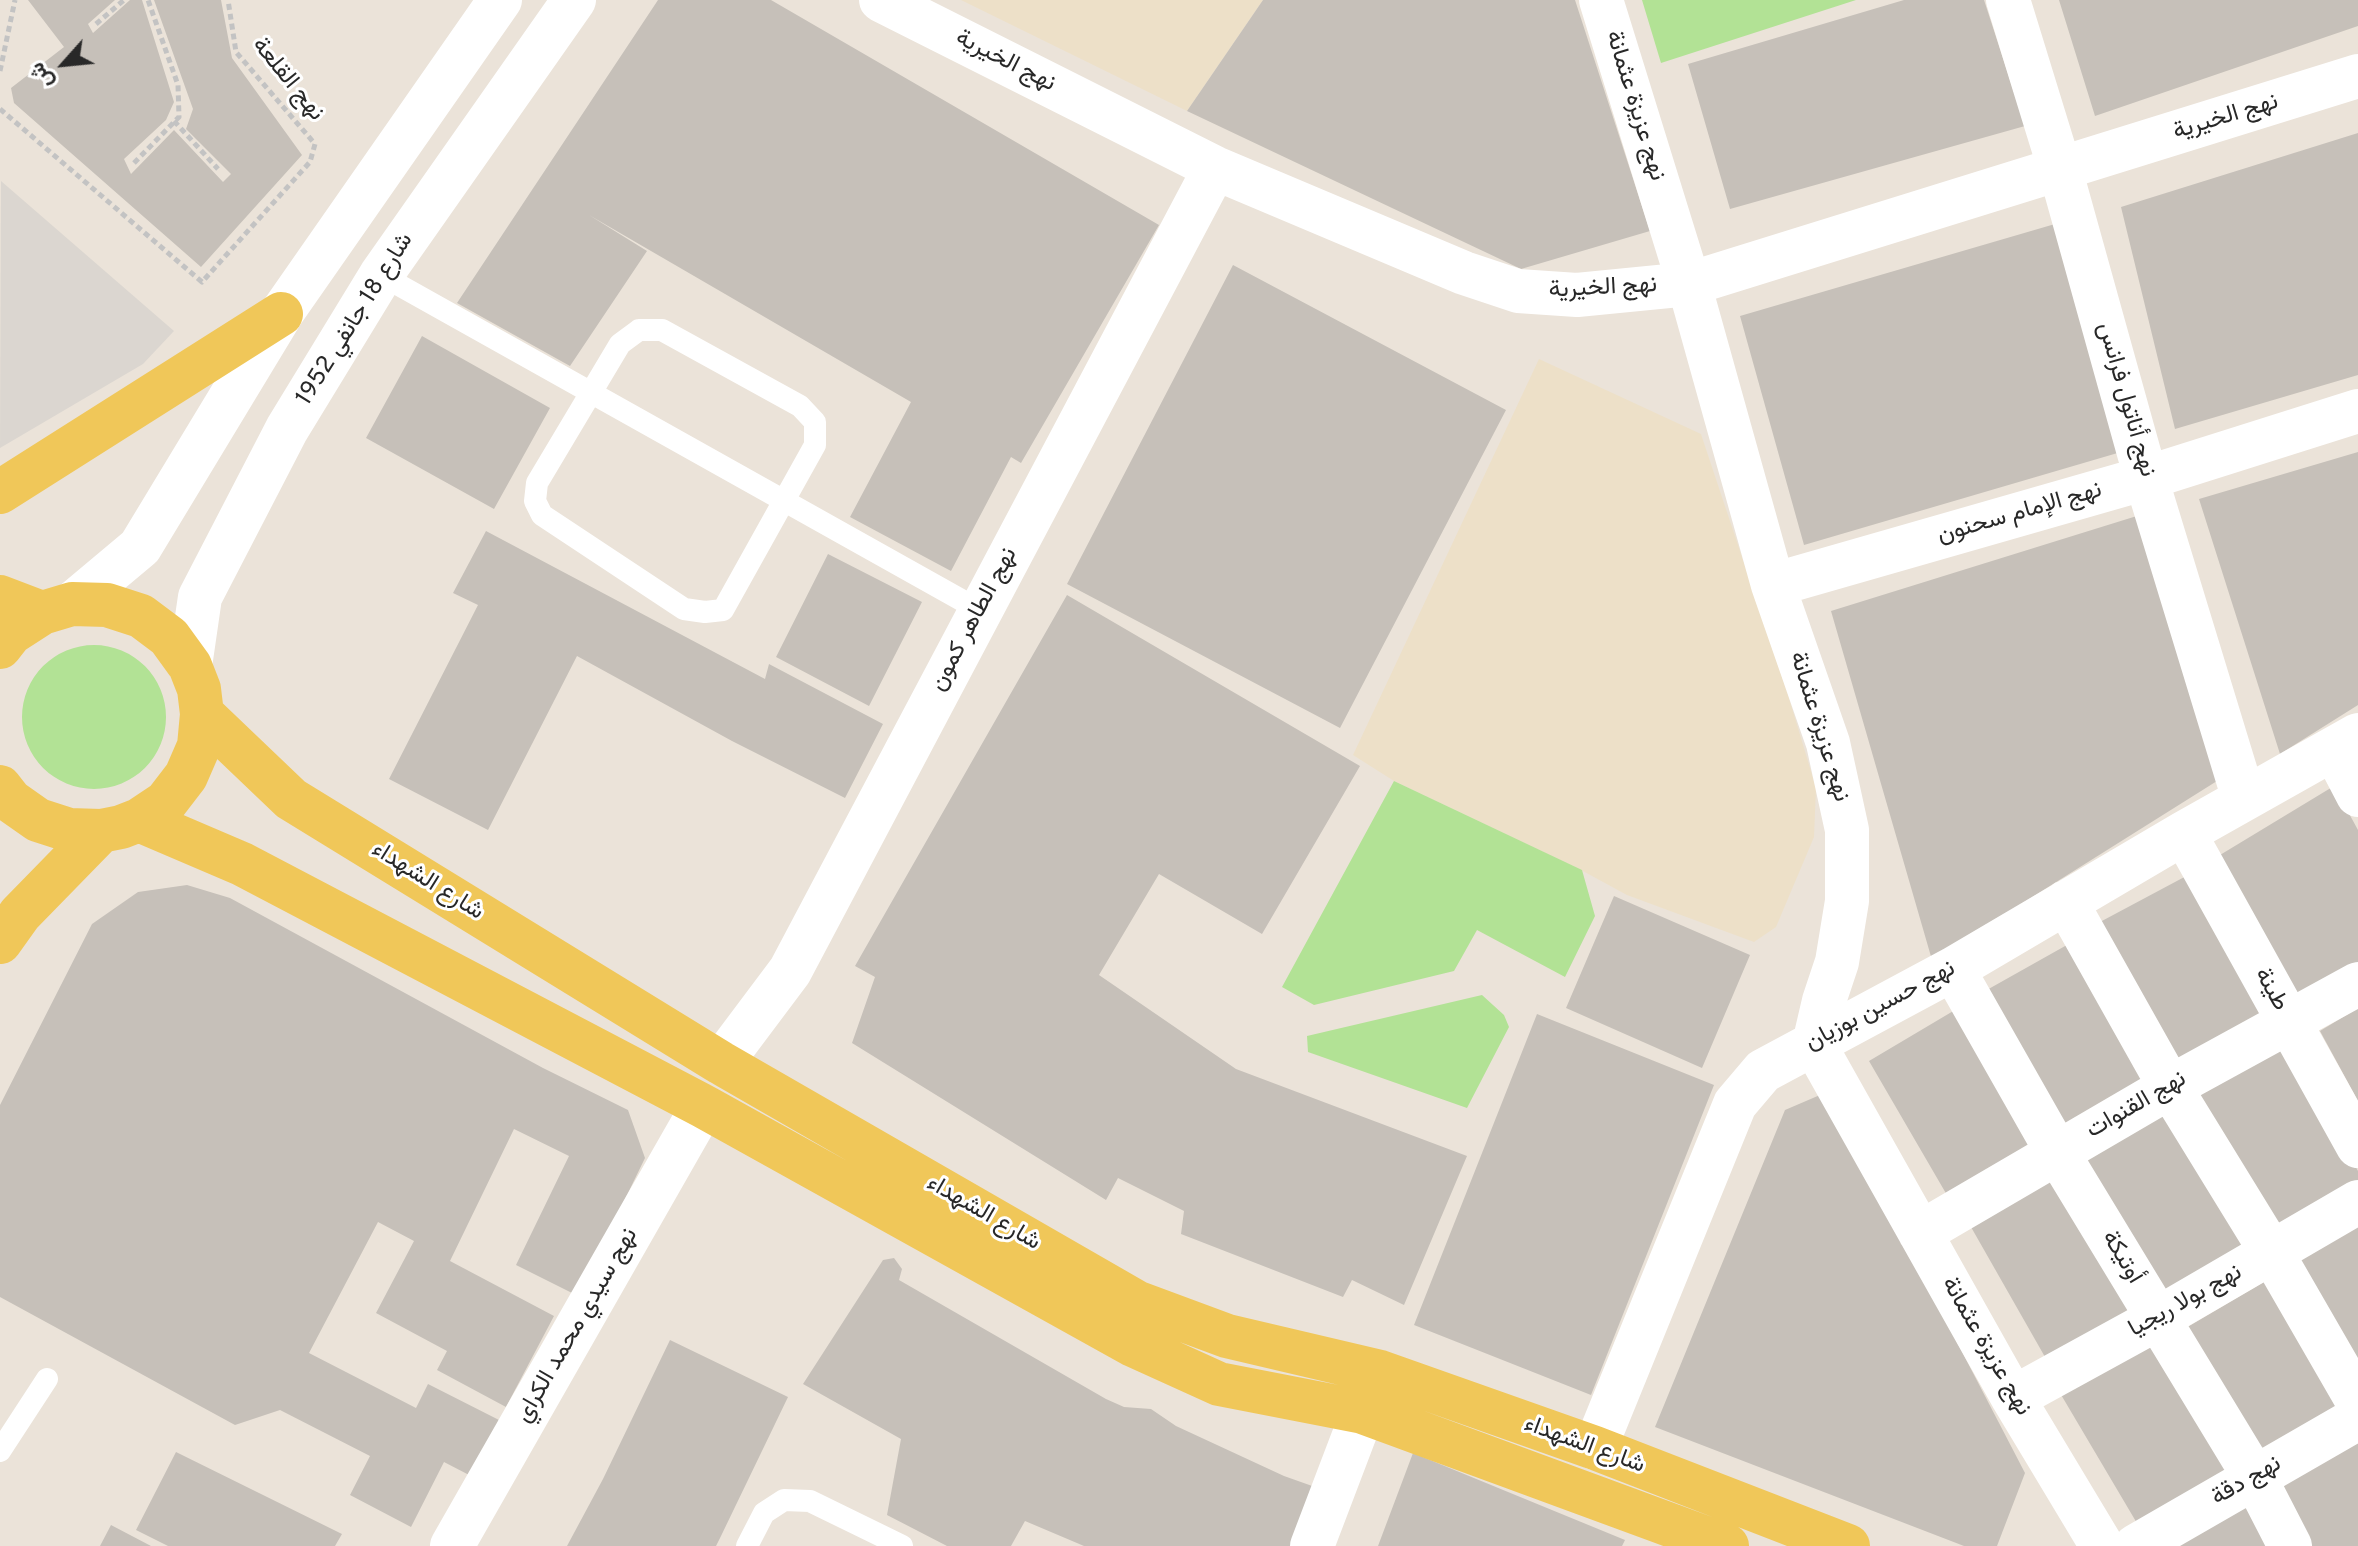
<!DOCTYPE html>
<meta charset="utf-8">
<style>
body{margin:0}
#map{position:relative;width:2358px;height:1546px;overflow:hidden;background:#ebe3d9;font-family:Overpass,Vazirmatn,sans-serif}
canvas{display:block}
.north{position:absolute;left:24px;top:24px;width:80px;height:80px;-webkit-text-stroke:6px #fff;paint-order:stroke;rotate:243deg;font-size:22px;font-weight:700;line-height:32px;text-align:center;color:#282828}
.north::after{content:'';display:block;margin:auto;width:28px;height:36px;background:#282828;clip-path:polygon(50% 0,100% 100%,50% 72%,0 100%)}
</style>
<div id="map">
<canvas width="2358" height="1546"></canvas>
<div class="north">ش</div>
</div>
<script>
const context = document.querySelector('canvas').getContext('2d');
context.lineJoin = 'round';
function paint(path, color) {
  context.fillStyle = color;
  context.fill(path, 'evenodd');
}
function toPath(rows) {
  const path = new Path2D();
  for (const r of rows) {
    if (r.length === 3) {
      path.moveTo(r[0] + r[2], r[1]);
      path.arc(r[0], r[1], r[2], 0, 2 * Math.PI);
      continue;
    }
    path.moveTo(r[0], r[1]);
    for (let i = 2; i < r.length; i += 2) path.lineTo(r[i], r[i + 1]);
  }
  return path;
}
function stroke(path, color, width, dash) {
  context.strokeStyle = color;
  context.lineWidth = width;
  context.lineCap = dash ? 'butt' : 'round';
  context.setLineDash(dash || []);
  context.stroke(path);
}
function drawText(font, color, halo, rows, align = 'center') {
  context.font = font + ' Overpass,Vazirmatn,sans-serif';
  context.lineWidth = 6;
  context.setLineDash([]);
  context.textBaseline = 'middle';
  context.strokeStyle = halo;
  context.fillStyle = color;
  for (const [text, x, y, turn = 0] of rows) {
    context.save();
    context.translate(x, y);
    context.rotate((+turn || 0) * Math.PI / 180);
    context.textAlign = isNaN(turn) ? turn : align;
    if (halo) context.strokeText(text, 0, 0);
    context.fillText(text, 0, 0);
    context.restore();
  }
}
paint(toPath([
 [961,0,1263,0,1187,111],
 [1539,359,1701,434,1788,695,1816,788,1814,837,1776,927,1754,942,1627,895,1581,870,1394,781,1353,755]
]), '#ede0c8');
paint(toPath([
 [1642,0,1856,0,1661,63],
 [94,717,72],
 [1394,781,1582,870,1595,916,1565,977,1477,930,1454,971,1314,1005,1282,987],
 [1482,995,1504,1015,1509,1027,1467,1108,1308,1052,1307,1036]
]), '#b2e295');
paint(toPath([
 [1,181,174,331,143,364,0,448]
]), '#dbd6d0');
paint(toPath([
 [28,0,115,0,88,24,93,33,130,0,142,0,174,102,166,120,124,159,131,174,174,130,223,182,231,174,186,129,193,109,154,0,221,0,232,58,302,155,201,267,14,103,11,88,64,47],
 [658,0,771,0,1159,225,1021,463,1011,457,951,571,850,517,911,402,589,215,647,251,570,366,457,303],
 [1263,0,1575,0,1650,231,1521,269,1187,111],
 [1904,0,1984,0,2025,126,1730,209,1688,64],
 [2059,0,2358,0,2358,26,2095,116],
 [2358,133,2358,375,2175,429,2121,207],
 [2055,224,2121,452,1804,545,1740,316],
 [1233,265,1506,410,1340,728,1067,584],
 [422,336,550,408,494,509,366,438],
 [2358,452,2358,705,2280,754,2199,499],
 [2140,515,2217,781,1932,960,1831,611],
 [486,531,765,679,769,664,883,724,845,798,732,741,577,656,488,830,389,779,478,605,453,593],
 [828,554,922,602,869,706,776,657],
 [1067,595,1360,766,1262,934,1159,874,1099,975,1236,1069,1467,1156,1404,1305,1352,1280,1343,1297,1181,1234,1184,1211,1118,1178,1106,1200,852,1043,875,977,855,966],
 [2334,786,2358,830,2358,969,2300,1002,2220,855],
 [2190,874,2267,1017,2177,1066,2100,922],
 [187,885,230,898,543,1068,628,1110,645,1158,578,1296,516,1265,569,1156,514,1129,450,1261,554,1316,506,1407,437,1370,447,1351,376,1313,414,1241,378,1222,309,1353,416,1408,428,1384,499,1420,471,1476,444,1462,411,1527,350,1495,370,1456,280,1410,235,1425,0,1297,0,1105,92,924,138,892],
 [1614,896,1750,955,1702,1068,1566,1008],
 [2074,941,2155,1085,2066,1135,1985,991],
 [1960,1007,2043,1148,1951,1202,1869,1061],
 [2358,1008,2358,1101,2320,1031],
 [1537,1014,1714,1085,1591,1395,1414,1325],
 [2286,1043,2358,1171,2358,1183,2275,1230,2198,1092],
 [1827,1092,2025,1473,1997,1546,1964,1546,1655,1427,1785,1110],
 [2169,1108,2248,1245,2158,1296,2079,1160],
 [2058,1169,2139,1313,2049,1364,1967,1220],
 [2358,1218,2358,1381,2289,1257],
 [894,1258,902,1269,899,1280,1106,1399,1124,1407,1151,1409,1176,1426,1284,1476,1315,1487,1293,1546,1084,1546,1025,1521,1011,1546,947,1546,887,1515,901,1439,803,1384,883,1260],
 [2269,1279,2346,1409,2255,1461,2179,1332],
 [2156,1336,2237,1474,2141,1530,2060,1393],
 [670,1340,788,1397,721,1536,716,1546,567,1546,603,1479],
 [2358,1431,2358,1546,2304,1546,2268,1484],
 [176,1452,342,1534,335,1546,168,1546,136,1530],
 [1413,1453,1625,1540,1622,1546,1378,1546],
 [2253,1499,2279,1546,2173,1546],
 [111,1525,151,1546,100,1546]
]), '#c6c0b9');
stroke(toPath([
 [96,24,124,0],
 [0,71,15,0],
 [0,109,202,282,310,162,315,144,236,52,228,0],
 [174,121,218,169],
 [134,163,179,117,178,85,148,0]
]), '#c3c3c3', 5, [6, 4]);
stroke(toPath([
 [381,275,981,611],
 [639,330,662,330,800,406,815,422,815,445,723,610,705,612,684,609,542,515,535,501,537,483,620,344,639,330],
 [0,1451,47,1379],
 [747,1546,764,1513,784,1500,810,1501,902,1546]
]), '#fff', 22);
stroke(toPath([
 [1601,0,1689,284,1773,585,1828,743,1847,830,1847,901,1837,962,1824,1001,1814,1044,2013,1398,2102,1546],
 [2008,0,2060,169,2146,478,2244,799],
 [1773,585,2146,478,2358,411],
 [2334,749,2358,795],
 [2184,833,2358,1146],
 [2066,902,2170,1087,2272,1253,2358,1402],
 [1953,969,2057,1152,2255,1478,2290,1546],
 [1920,1233,2170,1087,2358,984],
 [2013,1398,2157,1319,2358,1202],
 [1595,1448,1735,1104,1763,1071,1953,969,2184,833,2358,735],
 [452,1546,703,1106],
 [1312,1546,1363,1412],
 [2136,1546,2358,1418]
]), '#fff', 44);
stroke(toPath([
 [881,0,1215,168,1464,273,1518,291,1577,295,1689,284,2358,76],
 [72,604,140,547,281,314,500,0],
 [190,666,200,597,287,429,381,275,574,0],
 [721,1063,790,971,1215,168]
]), '#fff', 44);
stroke(toPath([
 [0,492,281,314],
 [0,597,42,613],
 [0,647,11,633,42,613,72,604,107,605,141,616,169,637,190,666,199,689,202,714,199,746,186,776,166,802,139,820,121,827,101,831,69,830,38,820,11,801,0,787],
 [202,714,291,799,721,1063,1138,1303,1227,1336,1380,1372,1595,1448,1848,1546],
 [139,820,242,864,703,1106,1133,1345,1219,1384,1363,1412,1727,1546],
 [0,942,20,914,101,831]
]), '#f0c759', 44);
drawText('24px', '#282828', '#fff', [
 ["نهج الخيرية",1005,62,27],
 ["نهج القلعة",287,80,51],
 ["نهج عزيزة عثمانة",1634,106,73],
 ["نهج الخيرية",2226,118,-17],
 ["نهج الخيرية",1603,289,-3],
 ["شارع 18 جانفي 1952",356,320,-58],
 ["نهج أناتول فرانس",2125,400,74],
 ["نهج الإمام سحنون",2020,514,-16],
 ["نهج الطاهر كمون",975,620,-62],
 ["نهج عزيزة عثمانة",1818,727,73],
 ["شارع الشهداء",427,882,32],
 ["طينة",2270,990,61],
 ["نهج حسين بوزيان",1881,1007,-28],
 ["نهج القنوات",2137,1106,-30],
 ["شارع الشهداء",983,1214,30],
 ["أوتيكة",2121,1258,59],
 ["نهج بولا ريجيا",2186,1302,-29],
 ["نهج سيدي محمد الكراي",578,1326,-60],
 ["نهج عزيزة عثمانة",1985,1347,60],
 ["شارع الشهداء",1584,1446,20],
 ["نهج دقة",2247,1482,-30]
]);
</script>
